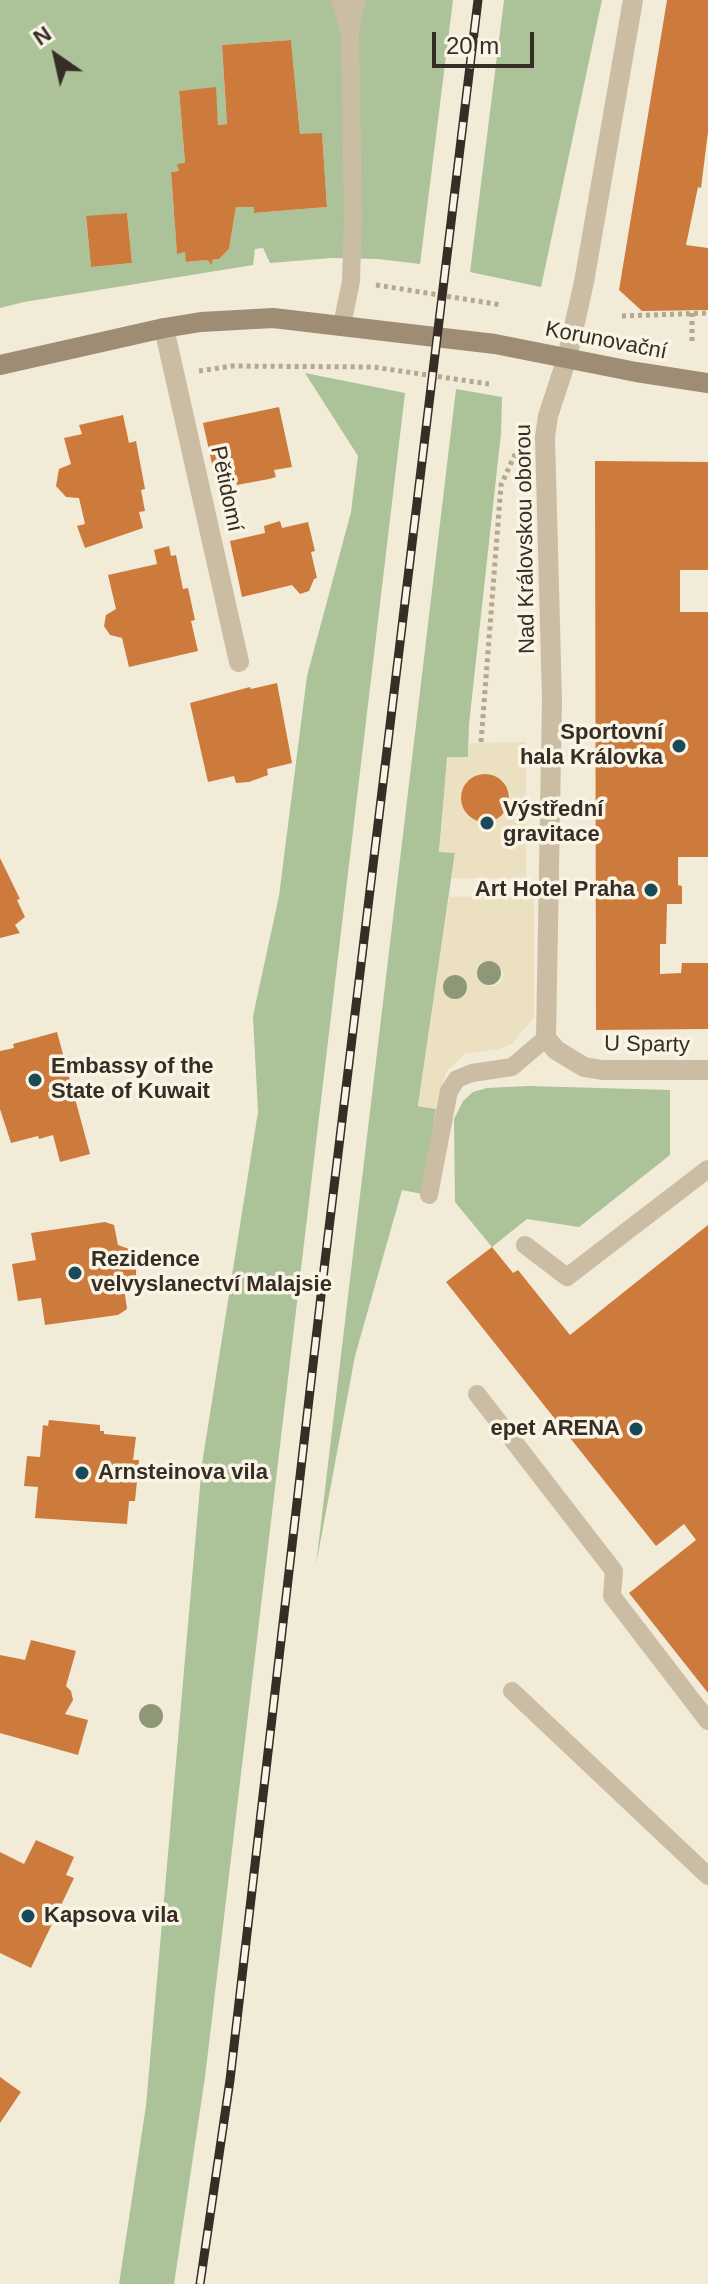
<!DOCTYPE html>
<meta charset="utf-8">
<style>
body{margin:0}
#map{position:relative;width:708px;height:2284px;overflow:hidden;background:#f2ebd8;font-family:Helvetica,sans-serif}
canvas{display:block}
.north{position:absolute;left:16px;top:16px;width:80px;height:80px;-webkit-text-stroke:6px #faf4e5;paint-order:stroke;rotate:326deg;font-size:22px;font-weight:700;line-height:32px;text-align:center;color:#362e26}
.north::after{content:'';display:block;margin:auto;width:28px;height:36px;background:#362e26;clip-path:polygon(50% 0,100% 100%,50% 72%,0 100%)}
.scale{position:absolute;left:432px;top:32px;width:102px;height:36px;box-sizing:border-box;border:4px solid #362e26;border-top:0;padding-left:10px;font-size:24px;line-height:28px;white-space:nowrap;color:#362e26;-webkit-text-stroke:6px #faf4e5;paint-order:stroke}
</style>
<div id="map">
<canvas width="708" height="2284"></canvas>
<div class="north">N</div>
<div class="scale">20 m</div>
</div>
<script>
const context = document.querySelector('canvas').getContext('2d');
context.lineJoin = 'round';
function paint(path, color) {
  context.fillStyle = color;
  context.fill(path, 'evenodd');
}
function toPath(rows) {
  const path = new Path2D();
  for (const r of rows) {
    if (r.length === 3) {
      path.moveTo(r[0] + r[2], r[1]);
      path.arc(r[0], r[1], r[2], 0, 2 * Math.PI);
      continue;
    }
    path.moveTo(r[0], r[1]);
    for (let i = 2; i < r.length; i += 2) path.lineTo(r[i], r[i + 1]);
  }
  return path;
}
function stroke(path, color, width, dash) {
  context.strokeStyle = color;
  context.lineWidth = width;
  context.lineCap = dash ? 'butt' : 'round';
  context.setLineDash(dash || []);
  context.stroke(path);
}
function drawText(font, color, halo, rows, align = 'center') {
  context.font = font + ' Helvetica,sans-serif';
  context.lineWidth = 7;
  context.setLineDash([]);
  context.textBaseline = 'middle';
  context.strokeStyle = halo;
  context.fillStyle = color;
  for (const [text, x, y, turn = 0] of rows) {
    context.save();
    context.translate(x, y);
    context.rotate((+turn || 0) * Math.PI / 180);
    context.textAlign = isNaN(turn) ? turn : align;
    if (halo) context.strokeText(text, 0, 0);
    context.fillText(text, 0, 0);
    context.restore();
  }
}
paint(toPath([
 [0,0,453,0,420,264,378,259,331,258,270,263,263,248,255,249,253,265,24,302,0,308],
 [291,40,300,134,322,134,327,207,255,213,254,207,236,207,229,249,219,259,212,260,212,264,207,260,187,262,185,252,177,253,171,172,179,171,185,163,179,91,215,88,218,125,227,124,222,45],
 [127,213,132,263,91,267,86,217],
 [504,0,602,0,541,287,470,272],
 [305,373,405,393,205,2077,174,2284,119,2284,146,2106,202,1464,258,1112,253,1016,279,896,307,676,351,512,358,456],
 [456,389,502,397,501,433,469,724,468,758,448,757,439,852,455,852,418,1106,436,1109,422,1194,402,1190,355,1356,316,1565],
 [528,1086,670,1090,670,1155,579,1227,527,1219,492,1247,455,1202,454,1119,463,1101,473,1092,487,1088]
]), '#acc298');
paint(toPath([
 [526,742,526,878,452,878,455,853,439,852,447,757,468,757,468,743],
 [485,774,500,779,509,791,510,799,504,814,498,819,487,823,469,817,465,811,461,797,471,779],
 [534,895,534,1017,512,1044,499,1049,465,1054,446,1072,436,1109,418,1106,449,897],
 [490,962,498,964,504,974,499,984,492,987,481,981,479,973,483,966]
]), '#ebe0bf');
paint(toPath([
 [667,0,708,0,708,132,701,188,698,187,686,245,708,248,708,310,642,311,619,290],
 [291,40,300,134,322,133,327,207,254,213,254,207,236,207,229,249,219,259,212,260,212,265,207,260,186,262,185,252,177,254,171,172,179,171,177,164,185,163,179,91,216,87,218,125,227,124,222,45],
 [127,213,132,263,91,267,86,216],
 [279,407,292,467,274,470,276,477,269,479,237,485,235,478,216,482,203,423],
 [123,415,129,443,136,441,145,489,141,490,145,511,139,512,143,528,85,548,77,526,85,524,79,498,66,497,56,486,59,469,71,464,64,438,82,434,79,425],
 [595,461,708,462,708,570,680,570,680,612,708,612,708,857,678,857,678,885,682,886,682,904,667,904,666,944,660,944,660,974,681,973,682,963,708,963,708,1029,596,1030],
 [280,521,282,528,308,522,315,551,311,552,317,578,314,579,309,591,300,594,292,585,242,597,230,541,265,533,264,526],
 [169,546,171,556,176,555,183,589,188,588,195,620,191,621,198,651,129,667,122,638,110,635,104,626,106,615,116,609,108,575,157,564,154,550],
 [277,683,292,763,267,769,268,775,249,782,236,783,234,776,208,782,190,703,250,687,251,689],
 [485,798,24],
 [0,858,20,899,17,900,25,917,15,925,20,933,0,938],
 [57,1032,90,1154,60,1162,53,1135,39,1139,38,1136,11,1143,0,1109,0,1051,14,1048,13,1044],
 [105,1222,114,1225,118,1245,129,1249,136,1258,136,1276,124,1288,127,1309,118,1315,45,1325,41,1298,18,1301,12,1264,36,1260,31,1233],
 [708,1225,708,1693,629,1593,696,1540,684,1524,656,1546,446,1282,492,1247,513,1273,518,1270,570,1335],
 [49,1420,100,1425,100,1431,104,1431,104,1434,136,1437,133,1460,139,1460,135,1501,129,1501,127,1524,35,1518,38,1487,24,1486,27,1456,40,1457,43,1425,48,1426],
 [31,1640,76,1651,66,1686,71,1691,73,1700,65,1714,88,1720,78,1755,0,1733,0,1655,25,1660],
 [36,1840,74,1857,66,1875,74,1878,31,1968,0,1953,0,1852,24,1864],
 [0,2077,21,2092,0,2123]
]), '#cc7b3d');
stroke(toPath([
 [376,285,502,305],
 [692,313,692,341],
 [622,316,708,313],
 [199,371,232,366,373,367,489,384],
 [481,742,501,485,517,450]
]), '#b7a78e', 5, [4, 4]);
stroke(toPath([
 [340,0,350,33,353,219,351,281,342,325],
 [350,30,357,0],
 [429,1195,449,1091,457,1079,472,1073,512,1067,546,1038],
 [525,1245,567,1277,708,1169],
 [477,1394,614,1571,612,1596,708,1721],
 [512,1691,708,1876]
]), '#cbbda4', 18);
stroke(toPath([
 [633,0,584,282,567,358,548,416,545,437,552,700,546,1038,556,1050,584,1067,602,1070,708,1070],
 [164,328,239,662]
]), '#cbbda4', 20);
stroke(toPath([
 [0,365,164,328,201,322,273,318,495,344,636,372,708,383]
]), '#9f8c75', 20);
const rail = toPath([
 [200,2284,230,2080,325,1261,478,0]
]);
stroke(rail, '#362e26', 9);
stroke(rail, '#faf4e5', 6, [18]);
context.fillStyle = '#8e9878';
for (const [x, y] of [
 [489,973],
 [455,987],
 [151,1716]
]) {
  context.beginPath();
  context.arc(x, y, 12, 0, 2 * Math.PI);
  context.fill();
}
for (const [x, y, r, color] of [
 [679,746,8,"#1a4959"],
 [487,823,8,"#1a4959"],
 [651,890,8,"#1a4959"],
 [35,1080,8,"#1a4959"],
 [75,1273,8,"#1a4959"],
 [636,1429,8,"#1a4959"],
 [82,1473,8,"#1a4959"],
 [28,1916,8,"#1a4959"]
]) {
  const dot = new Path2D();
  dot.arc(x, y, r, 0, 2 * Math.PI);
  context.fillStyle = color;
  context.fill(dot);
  stroke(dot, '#faf4e5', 3);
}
drawText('22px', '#362e26', '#faf4e5', [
 ["Korunovační",606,341,11],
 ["Pětidomí",226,489,78],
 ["Nad Královskou oborou",526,539,-91],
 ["U Sparty",647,1045,1]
]);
drawText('bold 22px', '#362e26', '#faf4e5', [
 ["Sportovní",663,733,"right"],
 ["hala Královka",663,758,"right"],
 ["Výstřední",503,810],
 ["gravitace",503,835],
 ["Art Hotel Praha",635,890,"right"],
 ["Embassy of the",51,1067],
 ["State of Kuwait",51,1092],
 ["Rezidence",91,1260],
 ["velvyslanectví Malajsie",91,1285],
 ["epet ARENA",620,1429,"right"],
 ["Arnsteinova vila",98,1473],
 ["Kapsova vila",44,1916]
], 'left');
</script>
